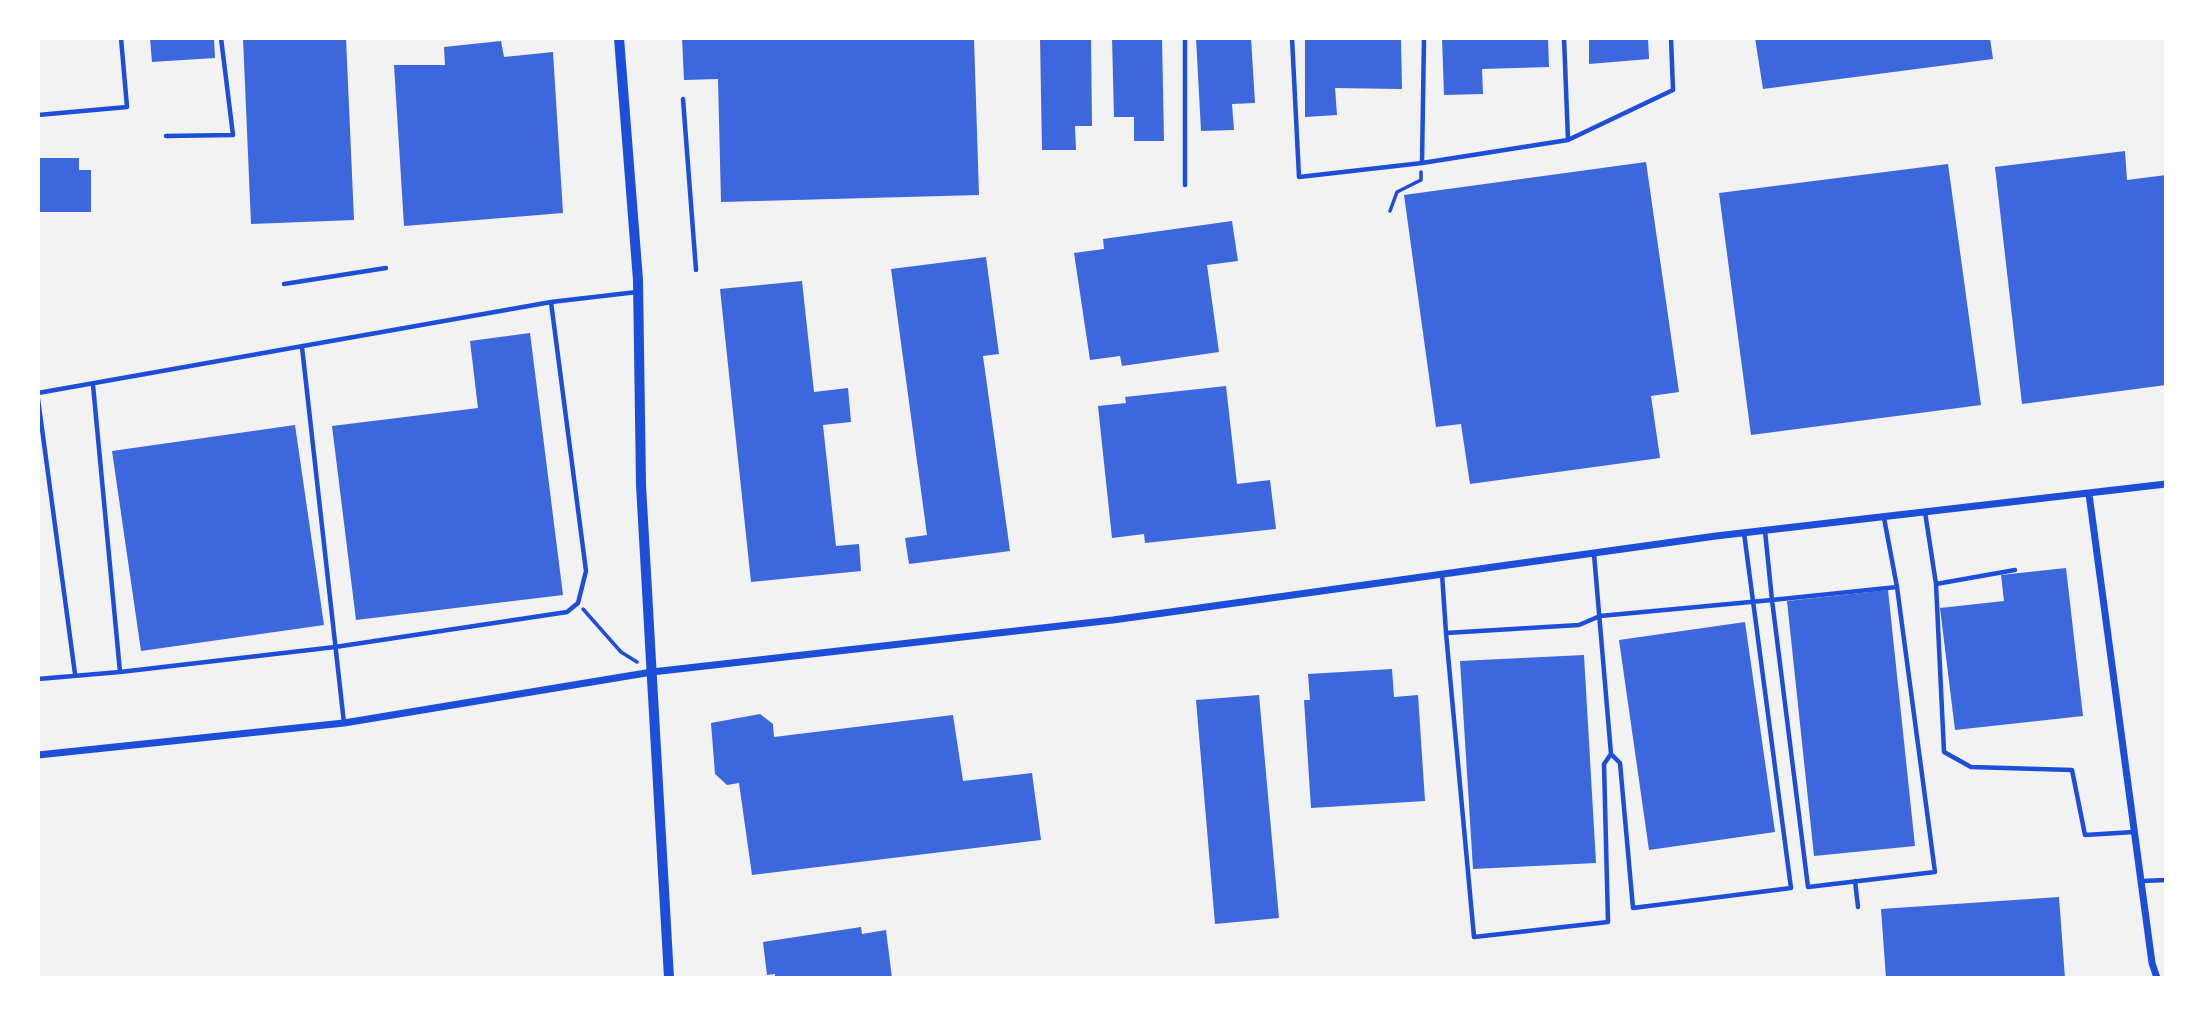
<!DOCTYPE html>
<style>
body{margin:0}
#map{position:relative;width:2204px;height:1016px;overflow:hidden;background:#f2f2f2;font-family:"Asap Condensed",sans-serif}
canvas{display:block}
.frame{position:absolute;inset:0;border:40px solid #fff;pointer-events:none}
</style>
<div id="map">
<canvas width="2204" height="1016"></canvas>
<div class="frame"></div>
</div>
<script>
const context = document.querySelector('canvas').getContext('2d');
context.lineJoin = 'round';
function paint(path, color) {
  context.fillStyle = color;
  context.fill(path, 'evenodd');
}
function toPath(rows) {
  const path = new Path2D();
  for (const r of rows) {
    path.moveTo(r[0], r[1]);
    for (let i = 2; i < r.length; i += 2) path.lineTo(r[i], r[i + 1]);
  }
  return path;
}
function stroke(path, color, width, dash) {
  context.strokeStyle = color;
  context.lineWidth = width;
  context.lineCap = dash ? 'butt' : 'round';
  context.setLineDash(dash || []);
  context.stroke(path);
}
paint(toPath([
 [150,38,214,38,215,58,152,62],
 [243,38,346,38,354,220,251,224],
 [682,38,974,38,979,195,721,202,718,79,684,80],
 [1040,38,1091,38,1092,126,1075,126,1076,150,1042,150],
 [1112,38,1162,38,1164,141,1134,141,1134,117,1114,117],
 [1196,38,1251,38,1255,103,1232,104,1234,130,1201,131],
 [1305,38,1401,38,1402,89,1335,88,1337,115,1305,117],
 [1442,38,1548,38,1549,67,1482,69,1483,94,1444,95],
 [1589,38,1648,38,1649,59,1589,64],
 [1755,38,1990,38,1993,59,1763,89],
 [501,41,504,57,553,52,563,213,404,226,394,65,445,65,444,47],
 [2125,151,2127,180,2166,175,2166,385,2022,404,1995,167],
 [38,158,79,158,79,170,91,170,91,212,38,212],
 [1646,162,1679,392,1651,396,1660,458,1470,484,1461,424,1436,427,1404,195],
 [1948,164,1981,405,1751,435,1719,193],
 [1232,221,1238,261,1207,265,1219,352,1122,366,1120,356,1090,360,1074,253,1104,249,1103,239],
 [986,257,999,354,983,356,1010,551,909,564,905,538,927,535,891,269],
 [802,281,814,392,848,388,851,422,823,425,836,546,859,544,861,571,751,582,720,289],
 [530,333,563,595,356,620,332,426,478,408,470,341],
 [1226,386,1237,484,1270,480,1276,529,1145,543,1144,534,1112,538,1098,406,1126,403,1125,397],
 [295,425,324,625,141,651,112,451],
 [2066,568,2083,716,1955,730,1940,608,2004,601,2001,575],
 [1888,590,1915,846,1814,856,1787,601],
 [1745,622,1775,832,1649,850,1619,640],
 [1584,655,1596,863,1473,869,1460,661],
 [1392,669,1394,697,1418,695,1425,801,1311,808,1304,700,1310,700,1308,674],
 [1259,695,1279,918,1215,924,1196,700],
 [760,714,773,724,774,737,953,715,963,781,1032,773,1041,840,752,875,739,783,727,785,715,774,711,723],
 [2059,897,2065,978,1886,978,1881,909],
 [861,927,862,934,886,930,892,978,775,978,775,974,767,975,763,942]
]), '#3d67dc');
stroke(toPath([
 [1390,211,1397,192,1421,180,1421,172],
 [583,609,621,652,637,662]
]), '#1d4ed8', 3.5);
stroke(toPath([
 [1292,38,1299,177,1422,163,1424,38],
 [1564,38,1568,140],
 [683,99,696,270],
 [38,115,127,107,121,38],
 [166,136,233,135,221,38],
 [1422,163,1568,140,1673,90,1671,38],
 [1185,185,1185,38],
 [284,284,386,268],
 [302,347,344,723],
 [93,385,120,672,335,647,567,612,578,603,586,571,551,302],
 [38,393,551,302,637,292],
 [38,399,75,674],
 [1925,512,1936,584,2015,570],
 [1765,531,1772,600,1897,587],
 [1594,554,1611,754,1620,763,1633,908,1791,888,1744,533],
 [1442,574,1446,633,1579,625,1600,616,1772,600,1808,887,1935,872,1897,587,1884,518],
 [1936,584,1944,752,1971,767,2072,770,2085,835,2134,832],
 [1446,633,1474,937,1608,922,1604,764,1611,754],
 [38,679,120,672],
 [1855,881,1858,907],
 [2142,881,2166,880]
]), '#1d4ed8', 4.5);
stroke(toPath([
 [2089,494,2152,963,2157,978],
 [38,755,344,723,652,672,1113,620,1716,536,2166,484]
]), '#1d4ed8', 7);
stroke(toPath([
 [619,38,638,280,641,485,669,978]
]), '#1d4ed8', 10);
</script>
